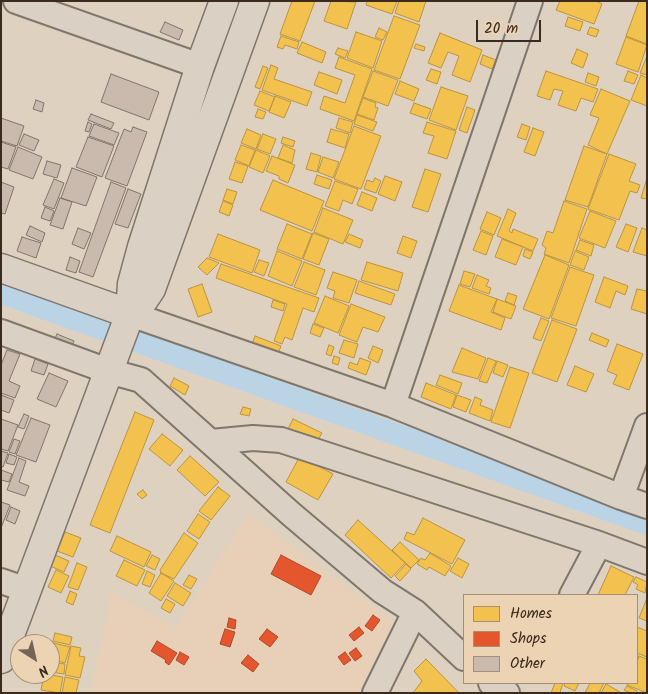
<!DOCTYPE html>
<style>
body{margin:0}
#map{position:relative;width:648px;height:694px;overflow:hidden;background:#ded1c0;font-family:Kalam,sans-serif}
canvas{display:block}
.frame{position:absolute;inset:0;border:2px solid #3b2a1e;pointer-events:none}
.legend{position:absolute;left:463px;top:594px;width:175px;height:90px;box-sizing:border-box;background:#ebd3b3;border:1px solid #a58f77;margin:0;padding:6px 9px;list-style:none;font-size:15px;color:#3b2a1e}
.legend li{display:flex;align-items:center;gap:10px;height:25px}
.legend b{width:25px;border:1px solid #a58f77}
.north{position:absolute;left:10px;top:634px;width:50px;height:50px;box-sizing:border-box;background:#ebd3b3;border:1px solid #a58f77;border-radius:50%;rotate:145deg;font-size:14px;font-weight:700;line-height:20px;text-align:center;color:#3b2a1e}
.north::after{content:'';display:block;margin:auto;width:18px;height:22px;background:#746457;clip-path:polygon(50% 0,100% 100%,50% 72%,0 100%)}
.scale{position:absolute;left:476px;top:20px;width:65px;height:22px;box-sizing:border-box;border:2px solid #3b2a1e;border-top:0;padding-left:6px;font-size:15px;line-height:18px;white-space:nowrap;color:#3b2a1e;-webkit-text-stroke:4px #ebd3b3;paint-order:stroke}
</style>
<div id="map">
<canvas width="648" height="694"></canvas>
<div class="frame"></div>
<ul class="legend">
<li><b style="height:14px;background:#f2c14e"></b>Homes</li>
<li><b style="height:14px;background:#e4572e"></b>Shops</li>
<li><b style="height:14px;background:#cab9ad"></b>Other</li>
</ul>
<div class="north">N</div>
<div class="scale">20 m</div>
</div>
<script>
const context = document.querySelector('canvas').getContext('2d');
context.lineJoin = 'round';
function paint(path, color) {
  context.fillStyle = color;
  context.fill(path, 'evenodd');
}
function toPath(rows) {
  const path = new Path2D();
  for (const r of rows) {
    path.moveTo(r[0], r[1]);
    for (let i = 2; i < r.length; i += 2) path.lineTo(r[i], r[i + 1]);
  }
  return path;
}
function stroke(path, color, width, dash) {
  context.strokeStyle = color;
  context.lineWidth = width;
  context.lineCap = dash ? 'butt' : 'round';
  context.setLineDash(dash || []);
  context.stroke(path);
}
paint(toPath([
 [248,514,415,638,391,693,90,693,112,592,176,628]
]), '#e8cfb8');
const homes = toPath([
 [292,1,315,1,300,41,280,34,292,1],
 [331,1,356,2,347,29,324,21,331,1],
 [367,1,397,1,392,14,366,5,367,1],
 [399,1,426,1,419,22,395,13,399,1],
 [560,1,596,1,602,4,594,24,556,10,560,1],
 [639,1,647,1,647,44,626,36,639,1],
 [394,16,420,25,400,79,374,70,394,16],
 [568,17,583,22,580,31,565,26,568,17],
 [590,27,599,30,596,37,587,34,590,27],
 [379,28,387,32,383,40,375,37,379,28],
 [356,32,382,41,373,68,347,58,356,32],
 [440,33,482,50,470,82,452,75,459,56,448,52,441,68,428,63,440,33],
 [281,36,299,42,297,49,285,45,283,49,277,47,281,36],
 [626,37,647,45,638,72,616,64,626,37],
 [302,42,326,52,322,63,297,53,302,42],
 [416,44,425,47,424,51,414,48,416,44],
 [338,48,348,51,345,58,335,54,338,48],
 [577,49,588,54,583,68,571,63,577,49],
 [483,55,496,60,492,69,480,64,483,55],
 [647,56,647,75,640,73,647,56],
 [339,57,372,69,354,121,320,109,324,96,345,103,355,75,335,68,339,57],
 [271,65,278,68,274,79,312,92,307,106,262,90,271,65],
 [263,66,268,68,260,89,255,87,263,66],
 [431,69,441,72,437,84,426,80,431,69],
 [373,71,398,80,388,106,363,97,373,71],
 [546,71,598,89,593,102,581,98,576,111,558,105,563,91,554,89,550,100,537,96,546,71],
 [628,71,638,75,634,84,624,81,628,71],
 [319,72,342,80,337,94,314,85,319,72],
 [588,73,599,77,596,86,585,82,588,73],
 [641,75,647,78,647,106,631,100,641,75],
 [400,81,419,89,414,101,395,94,400,81],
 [441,87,468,96,456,130,429,120,441,87],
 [601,89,630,101,607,154,588,145,599,118,590,115,601,89],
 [260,91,275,97,269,111,254,105,260,91],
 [275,96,291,102,284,118,269,112,275,96],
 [363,98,376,103,375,107,378,108,374,120,357,114,363,98],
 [414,103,431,109,427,119,410,113,414,103],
 [467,107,475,110,467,133,459,130,467,107],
 [258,109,266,112,263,119,255,117,258,109],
 [357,115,377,122,373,131,354,124,357,115],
 [339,118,353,122,350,133,336,128,339,118],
 [427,122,456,131,447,159,428,153,434,136,423,133,427,122],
 [522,124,530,127,526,140,517,137,522,124],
 [354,126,381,136,361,189,334,179,354,126],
 [533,128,544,132,535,156,524,152,533,128],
 [247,129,261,135,256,149,241,143,247,129],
 [331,129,349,134,345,148,327,142,331,129],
 [263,134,276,139,270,154,257,149,263,134],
 [283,137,295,141,293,147,281,143,283,137],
 [241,145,255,150,249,166,235,160,241,145],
 [283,145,295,150,292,163,278,158,283,145],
 [584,146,607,154,588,207,565,200,584,146],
 [256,150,270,156,263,173,249,167,256,150],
 [311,153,321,156,317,172,306,169,311,153],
 [609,154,636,164,629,181,640,185,637,193,630,191,619,220,588,209,609,154],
 [272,156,295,165,288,183,279,179,279,176,266,171,272,156],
 [323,157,339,162,333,178,318,172,323,157],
 [235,162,248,166,242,183,229,179,235,162],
 [425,169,441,174,428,212,412,207,425,169],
 [317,175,332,180,329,189,314,184,317,175],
 [385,176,402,182,395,201,378,194,385,176],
 [375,178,381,181,376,193,364,189,367,180,373,182,375,178],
 [647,178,647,199,641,198,647,178],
 [273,180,324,201,312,231,260,210,273,180],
 [335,181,358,189,352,204,343,200,339,211,325,206,335,181],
 [227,189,237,192,233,204,223,200,227,189],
 [362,192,377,198,372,211,357,205,362,192],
 [223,201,233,205,229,216,219,212,223,201],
 [564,201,587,209,569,263,544,254,546,248,542,245,547,231,553,233,564,201],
 [323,208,353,220,343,244,314,232,323,208],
 [508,209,516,213,509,231,512,233,513,229,538,239,533,251,497,236,508,209],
 [590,211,616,221,605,248,579,238,590,211],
 [487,212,501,218,494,235,480,229,487,212],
 [287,224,312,234,302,259,277,249,287,224],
 [626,224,637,228,628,252,616,247,626,224],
 [642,228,647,230,647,256,633,252,642,228],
 [481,231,493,236,486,255,473,250,481,231],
 [313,233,329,239,319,265,303,259,313,233],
 [218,234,260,250,252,273,209,257,218,234],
 [349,234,363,240,360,248,345,242,349,234],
 [403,236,417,241,411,258,397,253,403,236],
 [502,239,523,247,516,265,495,257,502,239],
 [580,240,594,245,591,256,576,250,580,240],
 [525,249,533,252,530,259,523,256,525,249],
 [277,251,302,261,292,286,268,276,277,251],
 [575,251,589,257,584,270,570,265,575,251],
 [545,255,569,265,549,319,523,309,545,255],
 [207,258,219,263,207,275,198,267,207,258],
 [259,260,269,263,264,276,254,272,259,260],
 [304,262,325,270,316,295,294,287,304,262],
 [367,262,403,273,398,291,361,280,367,262],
 [221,264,319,298,314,312,303,308,292,340,285,337,282,344,274,341,287,304,216,278,221,264],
 [570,267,594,275,576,326,551,318,570,267],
 [464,271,475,274,470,287,460,284,464,271],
 [333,272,357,280,349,303,333,298,335,291,327,288,333,272],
 [477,275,489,280,486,286,491,288,489,294,472,288,477,275],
 [604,277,628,286,625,295,616,291,610,308,595,302,604,277],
 [359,281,395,294,391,305,355,293,359,281],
 [202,284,212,312,198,317,188,289,202,284],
 [459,285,497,299,491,312,505,318,501,330,449,311,459,285],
 [637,289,647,291,647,314,631,309,637,289],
 [508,293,517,296,514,305,505,301,508,293],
 [325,296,349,306,338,333,314,323,325,296],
 [497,299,516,306,511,319,493,312,497,299],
 [273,300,285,304,283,311,271,307,273,300],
 [351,304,385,317,378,332,363,327,357,342,339,335,351,304],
 [541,318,549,321,541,341,533,338,541,318],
 [552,320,577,329,557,382,532,373,552,320],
 [313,324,324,328,320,337,310,333,313,324],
 [592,333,609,340,606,347,589,340,592,333],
 [255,336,281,346,278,354,252,344,255,336],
 [344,340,358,344,354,358,339,353,344,340],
 [617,344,643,354,629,390,613,384,617,375,607,371,617,344],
 [329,345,334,347,331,356,326,354,329,345],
 [373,346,383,350,378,363,368,358,373,346],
 [462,348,486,358,478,379,452,372,462,348],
 [334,356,340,358,338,365,332,363,334,356],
 [360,358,371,362,366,375,348,368,350,362,357,365,360,358],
 [488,358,496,361,487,383,479,381,488,358],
 [497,361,508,365,503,377,493,373,497,361],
 [575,366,594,374,586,392,567,385,575,366],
 [510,367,529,373,510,428,491,422,510,367],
 [440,375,462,383,458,394,436,385,440,375],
 [174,378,189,386,185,395,170,386,174,378],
 [426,383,456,395,451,409,421,397,426,383],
 [457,395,471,400,466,412,453,407,457,395],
 [475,397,482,400,480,405,493,410,490,421,469,413,475,397],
 [243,407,251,409,249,416,240,414,243,407],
 [135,412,154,420,110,533,90,525,135,412],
 [293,419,322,433,316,443,288,429,293,419],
 [162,434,183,450,170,466,149,449,162,434],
 [190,456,219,482,205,496,177,470,190,456],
 [300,456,333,474,318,500,286,482,300,456],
 [218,487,230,496,211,520,199,511,218,487],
 [143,490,147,495,142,499,137,494,143,490],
 [198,514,210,522,199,539,187,531,198,514],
 [423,518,465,540,452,564,404,539,407,532,414,535,423,518],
 [358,520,405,563,391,578,345,535,358,520],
 [65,532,81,538,73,557,57,551,65,532],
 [184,533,198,543,174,579,161,573,160,570,184,533],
 [117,536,151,552,144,567,110,551,117,536],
 [400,542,419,560,411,568,392,550,400,542],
 [430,553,451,566,445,576,429,567,427,570,417,564,421,558,425,560,430,553],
 [55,555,69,561,64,572,50,566,55,555],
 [152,555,160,559,155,570,146,566,152,555],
 [458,558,469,564,462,578,450,571,458,558],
 [124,560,145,570,137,586,116,576,124,560],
 [77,563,87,567,78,590,68,587,77,563],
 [406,564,411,569,400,581,395,576,406,564],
 [611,566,634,577,625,595,598,595,611,566],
 [56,570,69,576,61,593,48,587,56,570],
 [147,571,155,575,150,587,142,584,147,571],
 [161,573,174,581,161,601,149,593,161,573],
 [189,575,197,579,191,589,183,585,189,575],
 [636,577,647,582,645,593,636,589,638,585,633,582,636,577],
 [175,583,191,593,183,606,167,596,175,583],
 [70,591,77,594,73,605,66,602,70,591],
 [647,598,647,621,639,618,647,598],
 [166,599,175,604,170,613,161,608,166,599],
 [637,627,647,631,647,657,637,653,637,627],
 [55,633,72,637,70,645,53,641,55,633],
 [50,642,70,647,65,663,50,659,50,642],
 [71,646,81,648,79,656,85,657,80,678,65,675,71,646],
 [639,656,647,659,647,693,627,685,628,683,637,683,637,662,639,656],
 [426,659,459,693,413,693,422,681,414,671,426,659],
 [50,662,65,664,64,674,50,672,50,662],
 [44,674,63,677,60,693,41,690,44,674],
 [65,677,79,680,76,693,62,693,65,677],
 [555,683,563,683,560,693,551,693,555,683],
 [565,683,579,683,575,691,564,686,565,683],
 [590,683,604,683,599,693,585,693,590,683],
 [606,684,620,692,620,693,601,693,606,684],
 [627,686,637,691,636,693,630,693,624,690,627,686]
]);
paint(homes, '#f2c14e');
stroke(homes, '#bb9440', 1);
const shops = toPath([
 [281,555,321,576,311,595,271,574,281,555],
 [373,615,380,620,372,631,365,626,373,615],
 [229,618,236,620,235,629,227,627,229,618],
 [359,627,364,633,354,641,349,635,359,627],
 [225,629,235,632,230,647,220,644,225,629],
 [267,629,278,637,270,647,259,639,267,629],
 [157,641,177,653,169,665,165,662,166,660,151,651,157,641],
 [356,648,362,656,355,661,349,653,356,648],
 [180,652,189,657,184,665,176,660,180,652],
 [345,652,351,660,344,665,338,657,345,652],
 [248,655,259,664,253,672,241,663,248,655]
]);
paint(shops, '#e4572e');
stroke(shops, '#b14a29', 1);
stroke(toPath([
 [1,293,647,524]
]), '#bad4e6', 22);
const building = toPath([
 [165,22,183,30,179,40,160,32,165,22],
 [111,74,159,92,149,120,101,102,111,74],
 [36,100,44,103,42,112,33,109,36,100],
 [91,114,114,123,111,129,88,120,91,114],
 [1,118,24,126,17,146,1,141,1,118],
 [88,122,92,124,89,132,85,131,88,122],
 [94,124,119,133,114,145,89,136,94,124],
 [133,127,147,132,127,186,105,178,124,129,131,132,133,127],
 [24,134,39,140,34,151,19,145,24,134],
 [88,137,114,146,102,177,76,167,88,137],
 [1,142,16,147,8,169,1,167,1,142],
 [18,147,42,157,33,179,9,170,18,147],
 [47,161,61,165,57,178,43,174,47,161],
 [72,168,97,177,86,206,61,198,72,168],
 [54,179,64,183,54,209,43,205,54,179],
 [1,182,14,187,5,214,1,213,1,182],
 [111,182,126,188,93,277,79,272,111,182],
 [128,189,141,194,128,228,115,224,128,189],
 [60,198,72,202,63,229,50,225,60,198],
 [45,207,54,211,50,221,41,218,45,207],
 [30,226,45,233,42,242,26,235,30,226],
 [78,228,91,233,84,249,72,244,78,228],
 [22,237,41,243,36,258,17,251,22,237],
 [70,257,80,261,76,273,66,270,70,257],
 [57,334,74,341,69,352,52,345,57,334],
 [7,350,20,354,9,381,20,386,15,398,1,393,1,365,7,350],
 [35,359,48,364,44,375,31,371,35,359],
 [49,373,68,381,56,407,37,399,49,373],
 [1,395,14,400,9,413,1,410,1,395],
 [24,414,29,416,24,429,18,427,24,414],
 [31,418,50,425,36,462,16,455,31,418],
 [1,419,18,425,8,451,1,449,1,419],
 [14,439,20,441,15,454,9,452,14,439],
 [1,451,8,453,3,467,1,466,1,451],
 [9,454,17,457,14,465,6,463,9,454],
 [19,458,26,461,19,482,29,486,25,496,7,490,19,458],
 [1,470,12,474,9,482,1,480,1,470],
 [1,502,10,505,1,528,1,502],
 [11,507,20,511,15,524,6,520,11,507]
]);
paint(building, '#cab9ad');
stroke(building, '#7f766c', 1);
const street = toPath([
 [16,1,200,66],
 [130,314,393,405,621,497,647,506],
 [1,332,108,371,141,380,291,514,382,591,415,612,464,658],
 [393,405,530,1],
 [211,442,253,438,281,440,599,544,647,562],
 [621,497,647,426],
 [1,581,27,590],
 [572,595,599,544],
 [491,683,507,693],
 [375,693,415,612]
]);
const secondary = toPath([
 [1,268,130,314],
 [130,314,143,301,151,289,255,1],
 [1,659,130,314,132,284,142,247,200,66,224,1]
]);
stroke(street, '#7f766c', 28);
stroke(secondary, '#7f766c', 31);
stroke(street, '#dad0c4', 24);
stroke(secondary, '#dad0c4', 28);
</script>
